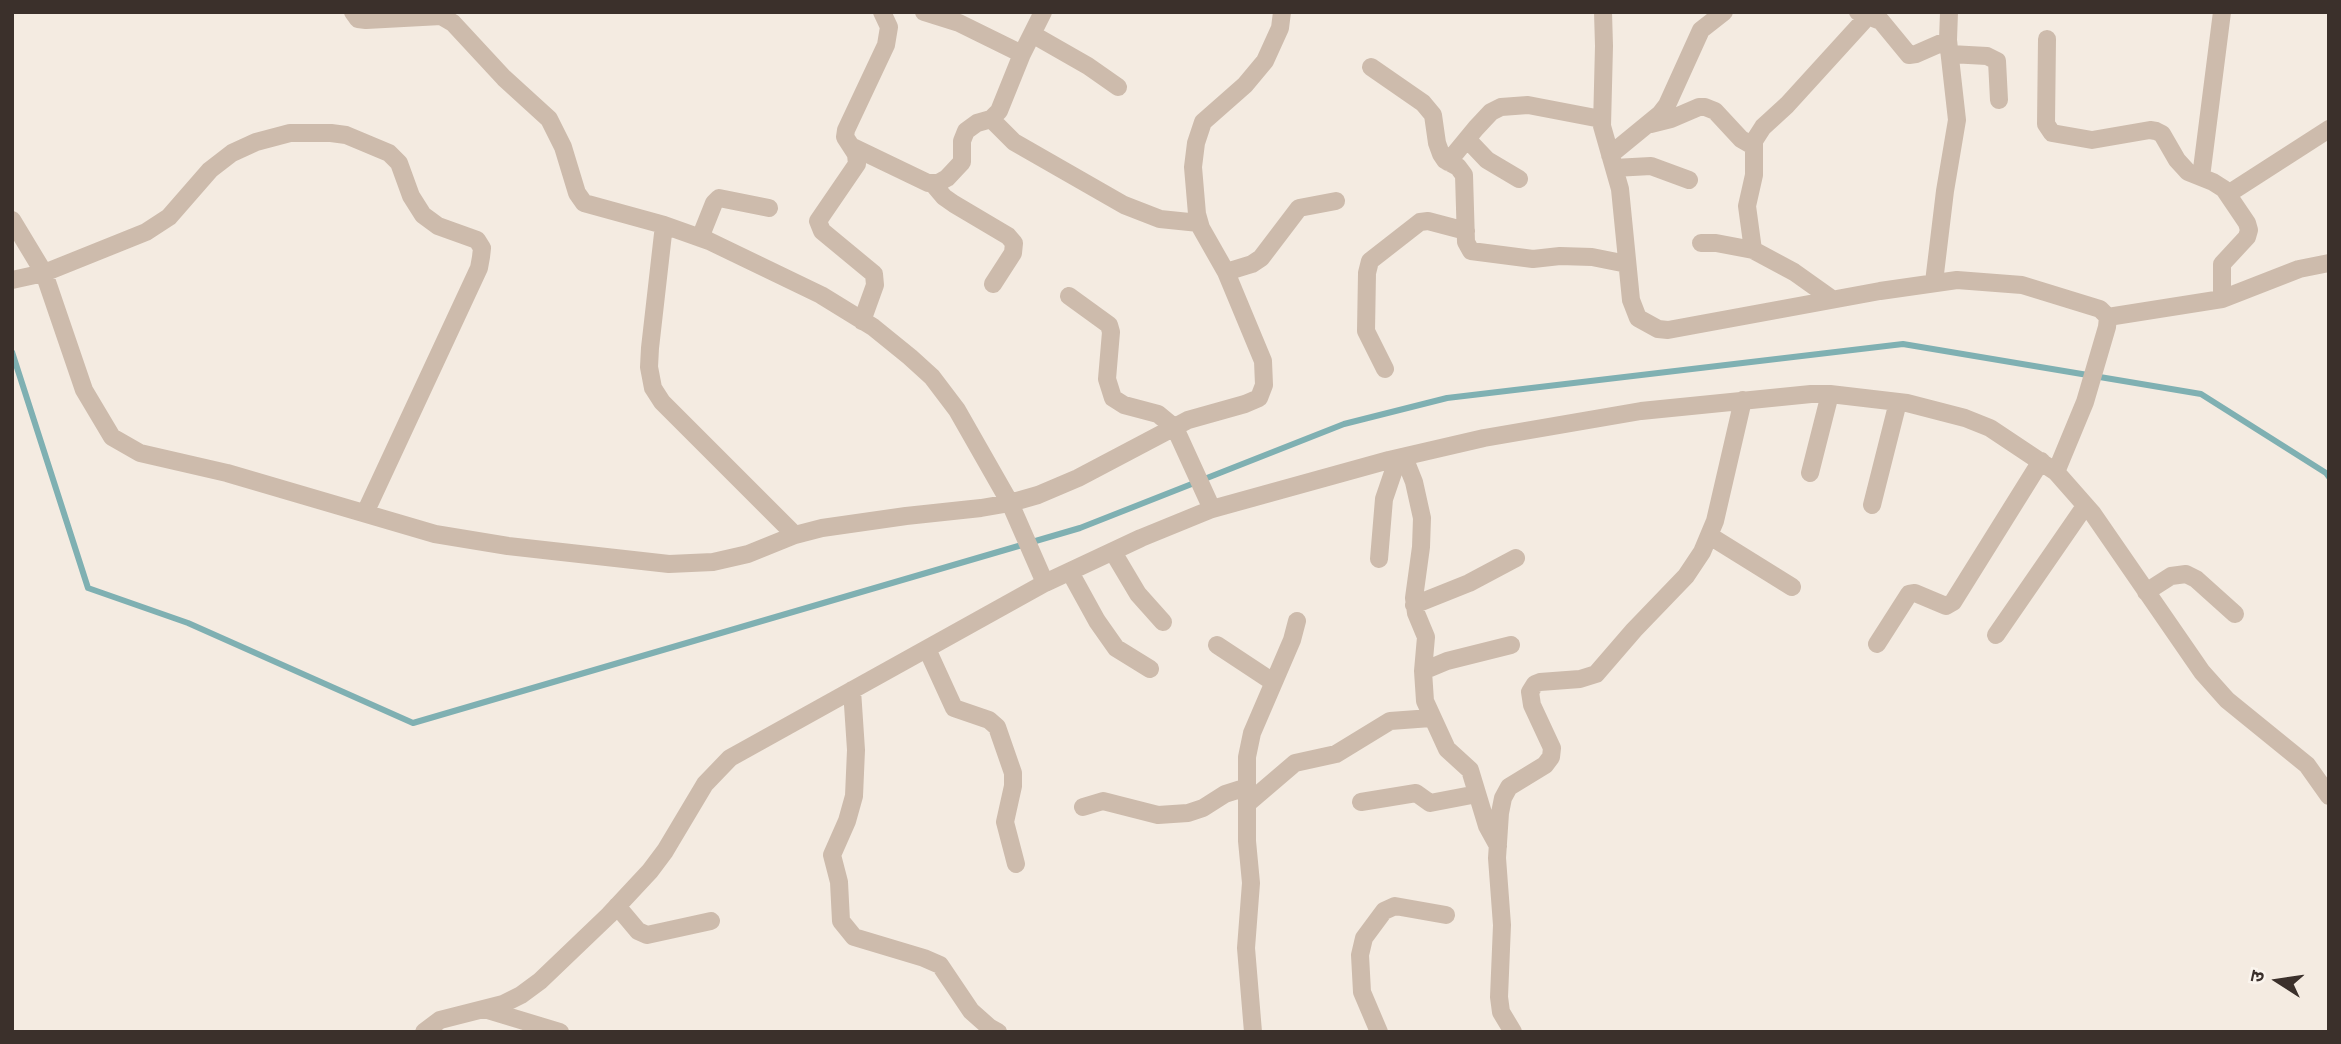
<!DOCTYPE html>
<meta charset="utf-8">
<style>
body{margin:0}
#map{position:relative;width:2341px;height:1044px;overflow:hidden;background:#f4ebe1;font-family:Inter,"Noto Sans Devanagari",sans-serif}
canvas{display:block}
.frame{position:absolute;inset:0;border:14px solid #3b302b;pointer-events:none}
.north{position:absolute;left:2243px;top:946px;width:70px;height:70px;-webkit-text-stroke:5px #fbf5ee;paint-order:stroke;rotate:282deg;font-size:19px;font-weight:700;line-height:28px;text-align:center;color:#3b302b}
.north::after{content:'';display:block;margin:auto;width:24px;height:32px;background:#3b302b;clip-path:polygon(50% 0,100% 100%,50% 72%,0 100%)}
</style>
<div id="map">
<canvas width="2341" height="1044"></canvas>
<div class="frame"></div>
<div class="north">उ</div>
</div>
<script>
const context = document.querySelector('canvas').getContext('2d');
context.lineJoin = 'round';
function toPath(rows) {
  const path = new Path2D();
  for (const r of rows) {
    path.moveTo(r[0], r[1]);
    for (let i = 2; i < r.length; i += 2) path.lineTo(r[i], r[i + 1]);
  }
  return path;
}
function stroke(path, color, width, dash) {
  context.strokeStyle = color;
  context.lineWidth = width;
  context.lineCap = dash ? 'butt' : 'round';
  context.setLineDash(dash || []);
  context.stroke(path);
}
stroke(toPath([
 [12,352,88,588,188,623,413,723,1080,528,1344,424,1447,398,1903,344,2201,394,2326,473,2329,477]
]), '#7fb0b2', 6);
stroke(toPath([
 [353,12,358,19,366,20,441,16,453,23,504,78,549,119,563,147,577,193,584,203,664,225,709,241,821,295,873,327,910,357,932,377,957,410,1010,503,1045,583],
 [924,12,959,23,1022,54],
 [1603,12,1604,46,1602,126,1620,189,1631,300,1638,318,1658,329,1668,330,1880,291,1957,280,2022,285,2100,309,2108,317,2107,327,2085,402,2056,472],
 [1858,12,1881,21,1909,55,1916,54,1948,40],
 [1032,34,1088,66,1118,87],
 [2047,39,2046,124,2052,133,2092,140,2150,130,2156,131,2162,134,2177,160,2188,172,2213,182,2224,189,2247,223,2249,230,2247,237,2222,264,2222,299],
 [1950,54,1987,56,1997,61,1999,100],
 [1371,67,1423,103,1433,115,1437,143,1441,154,1445,160,1458,167,1464,175,1466,242,1471,251,1533,259,1560,256,1592,257,1627,264],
 [991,119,1014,142,1124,205,1160,219,1199,223],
 [1651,124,1671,119,1699,107,1705,107,1715,111,1741,139,1753,146],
 [1467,139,1487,160,1519,179],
 [851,146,928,183,938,183,947,178,962,162,962,141,966,131,977,123,991,119,999,111,1022,54,1043,12],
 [1610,155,1660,114,1667,105,1701,30,1724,12],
 [1448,162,1476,128,1491,112,1501,107,1528,105,1601,119],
 [1614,168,1651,166,1689,180],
 [2201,177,2222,12],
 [933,184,944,197,954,204,1008,236,1014,243,1013,253,993,284],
 [2228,194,2329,129],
 [12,220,44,273,84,390,112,437,140,453,227,473,435,534,508,546,669,564,713,562,748,554,795,535,822,528,906,516,981,508,1010,503,1038,495,1078,478,1188,420,1245,404,1259,398,1264,385,1263,361,1226,272,1201,228,1197,214,1193,167,1196,143,1203,122,1245,85,1265,61,1280,28,1282,12],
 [664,225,650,348,649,367,653,388,662,402,795,535],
 [700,238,714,203,719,198,769,208],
 [1701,243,1716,243,1753,250,1794,272,1832,299],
 [1753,250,1747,206,1754,175,1754,141,1763,127,1787,105,1869,15],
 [1226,272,1252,264,1261,258,1299,208,1336,201],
 [12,280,44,273,146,232,169,217,210,170,232,153,256,142,290,133,331,133,346,135,389,153,399,163,411,196,423,215,438,226,477,240,482,248,481,257,479,268,365,513],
 [1934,282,1945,191,1957,120,1948,40,1949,12],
 [1069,296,1109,325,1111,332,1107,379,1113,398,1124,405,1158,414,1175,428,1212,509],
 [2108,317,2222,299,2299,269,2329,263],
 [862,321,875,285,874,274,822,231,818,221,857,164,856,154,845,137,846,130,886,45,889,27,882,12],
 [1385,369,1366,331,1367,273,1370,261,1420,222,1428,221,1466,231],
 [1404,457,1414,482,1422,518,1421,547,1414,598,1416,613,1426,637,1423,671,1425,701,1447,749,1470,770,1487,826,1498,846],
 [1810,473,1830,394],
 [1872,505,1898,402],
 [1710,536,1792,587],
 [1113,552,1138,594,1163,622],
 [1379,559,1384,499,1398,458],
 [1070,572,1097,621,1116,648,1150,669],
 [2146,592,2171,576,2186,574,2196,579,2235,614],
 [1414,605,1469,583,1516,558],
 [1996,635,2085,506],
 [1877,644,1909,594,1915,593,1946,606,1953,602,2041,461],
 [1217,645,1273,682],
 [927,649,954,708,989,720,997,727,1013,773,1013,786,1005,822,1016,864],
 [1423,671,1447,661,1511,645],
 [852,690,856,750,854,796,847,821,832,855,839,882,841,921,854,937,924,958,940,965,971,1011,989,1027,998,1032],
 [1361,802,1416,793,1430,803,1477,794],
 [1247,804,1295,763,1336,754,1390,721,1431,718],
 [1083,807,1103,801,1158,815,1188,813,1203,808,1225,794,1247,787],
 [617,906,638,931,647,935,711,921],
 [484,1009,560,1032],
 [424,1032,440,1020,503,1004,521,995,540,981,609,915,650,871,665,851,705,784,730,758,1045,583,1141,538,1212,509,1389,460,1484,438,1641,411,1811,394,1830,394,1907,403,1965,418,1990,428,2056,472,2093,514,2202,672,2227,700,2307,765,2329,796],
 [1253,1032,1246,948,1251,883,1247,841,1247,757,1252,733,1292,640,1297,621],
 [1379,1032,1362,992,1360,955,1364,938,1384,911,1395,906,1446,915],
 [1513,1032,1501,1012,1499,997,1502,925,1497,858,1500,813,1503,798,1509,787,1545,765,1551,757,1552,748,1532,705,1530,692,1535,684,1540,682,1580,679,1596,674,1634,630,1686,576,1702,552,1715,521,1743,400]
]), '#cdbbac', 18);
</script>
